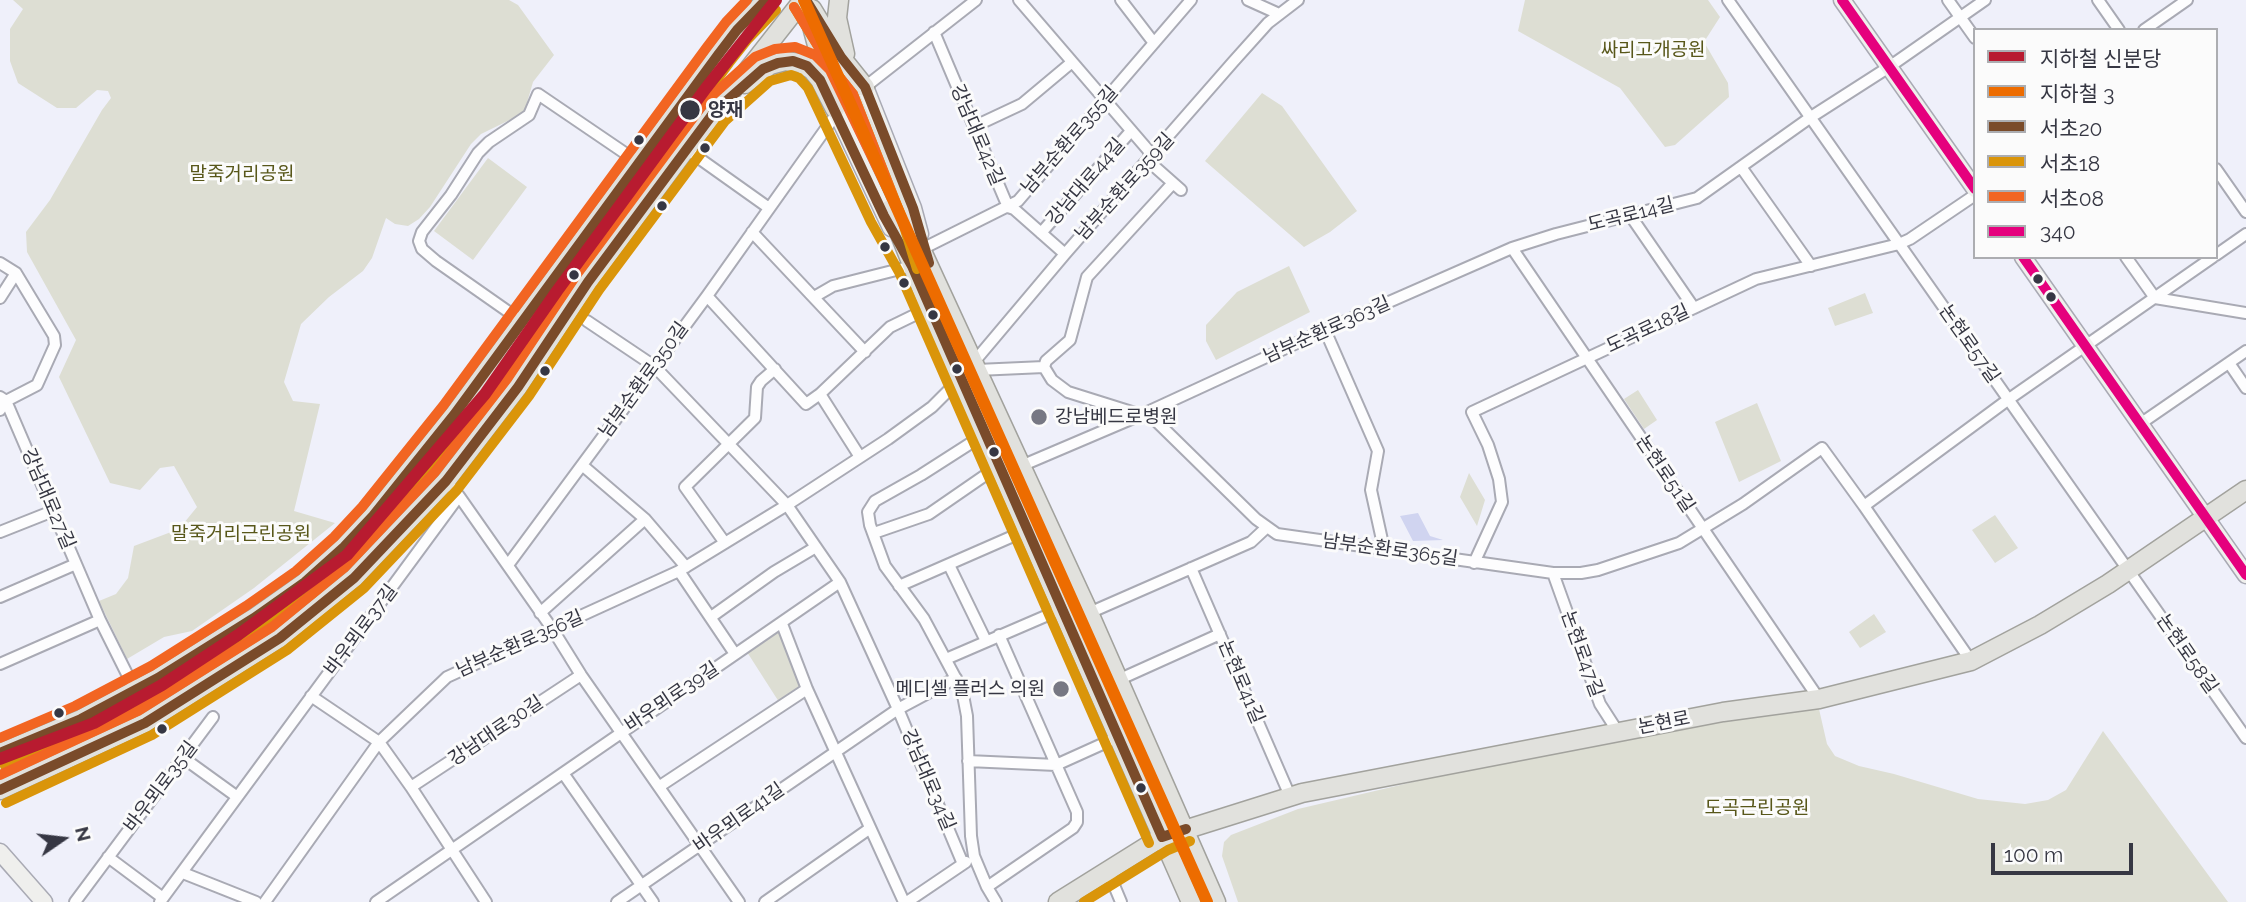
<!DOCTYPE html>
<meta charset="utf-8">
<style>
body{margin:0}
#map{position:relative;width:2246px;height:902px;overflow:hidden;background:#eff0fa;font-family:Raleway,"Noto Sans KR",sans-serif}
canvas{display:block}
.legend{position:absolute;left:1973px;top:28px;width:245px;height:231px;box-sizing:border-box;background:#fbfbfb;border:2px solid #acadb1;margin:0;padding:9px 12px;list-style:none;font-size:21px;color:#363743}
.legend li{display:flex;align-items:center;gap:14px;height:35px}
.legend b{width:35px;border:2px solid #acadb1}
.north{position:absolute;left:28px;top:804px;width:70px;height:70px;-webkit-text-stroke:5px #fbfbfb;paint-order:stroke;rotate:76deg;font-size:19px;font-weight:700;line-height:28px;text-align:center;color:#363743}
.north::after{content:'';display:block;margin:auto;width:24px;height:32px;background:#363743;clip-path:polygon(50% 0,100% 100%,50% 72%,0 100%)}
.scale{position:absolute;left:1991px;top:843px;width:142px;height:32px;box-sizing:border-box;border:4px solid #363743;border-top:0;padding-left:9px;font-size:21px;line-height:24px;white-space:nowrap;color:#363743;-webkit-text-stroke:5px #fbfbfb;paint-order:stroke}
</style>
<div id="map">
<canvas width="2246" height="902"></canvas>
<ul class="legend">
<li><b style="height:9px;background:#b81b30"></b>지하철 신분당</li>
<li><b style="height:9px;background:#ed6c00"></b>지하철 3</li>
<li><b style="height:9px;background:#7a4b2a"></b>서초20</li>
<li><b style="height:9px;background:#da950a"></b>서초18</li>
<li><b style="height:9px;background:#f26522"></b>서초08</li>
<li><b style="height:9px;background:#e5007d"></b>340</li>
</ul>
<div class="north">N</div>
<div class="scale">100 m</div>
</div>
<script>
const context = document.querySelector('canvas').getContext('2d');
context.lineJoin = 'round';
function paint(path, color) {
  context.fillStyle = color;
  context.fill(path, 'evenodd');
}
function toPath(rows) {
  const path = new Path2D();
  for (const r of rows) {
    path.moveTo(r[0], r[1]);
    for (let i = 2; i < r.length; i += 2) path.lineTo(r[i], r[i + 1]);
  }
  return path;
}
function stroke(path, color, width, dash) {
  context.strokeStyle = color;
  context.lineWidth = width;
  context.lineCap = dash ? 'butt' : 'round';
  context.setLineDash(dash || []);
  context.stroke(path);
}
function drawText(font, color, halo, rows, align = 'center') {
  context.font = font + ' Raleway,"Noto Sans KR",sans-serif';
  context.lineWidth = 6;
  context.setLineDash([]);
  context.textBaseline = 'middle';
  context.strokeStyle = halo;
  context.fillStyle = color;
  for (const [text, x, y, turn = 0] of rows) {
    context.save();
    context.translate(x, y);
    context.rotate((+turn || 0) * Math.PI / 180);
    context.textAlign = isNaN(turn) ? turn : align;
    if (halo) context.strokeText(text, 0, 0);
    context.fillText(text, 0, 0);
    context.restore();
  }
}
paint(toPath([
 [13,0,509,0,518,5,554,55,533,82,524,113,481,134,471,144,430,207,419,219,408,226,395,224,386,218,372,258,363,271,329,297,301,324,284,382,293,401,320,404,294,511,335,523,254,588,192,631,164,637,127,659,99,601,116,594,128,578,134,546,179,529,197,507,174,466,160,468,140,490,110,483,59,377,76,340,27,252,26,232,50,200,102,110,111,98,108,91,97,90,76,108,57,108,18,83,10,61,10,29,23,9],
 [1525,0,1708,0,1720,17,1704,42,1728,83,1729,97,1675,145,1665,147,1620,88,1518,31],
 [1262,93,1282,106,1357,211,1330,232,1304,247,1205,161],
 [488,158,527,187,473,260,434,231],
 [1289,266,1310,312,1216,360,1206,341,1206,325,1237,292],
 [1865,293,1873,313,1835,326,1828,308],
 [1638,390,1657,420,1644,429,1624,399],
 [1757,403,1781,461,1739,482,1715,422],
 [1469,473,1485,500,1477,526,1460,497],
 [1995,515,2018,548,1995,563,1972,530],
 [1874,614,1886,632,1860,648,1849,632],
 [781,629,803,687,779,702,747,652],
 [1819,709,1827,744,1835,756,1859,766,1894,774,1978,799,2025,804,2048,800,2066,790,2103,731,2228,902,1238,902,1222,856,1224,842,1231,835,1298,809,1588,741,1789,710]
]), '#ddded3');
paint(toPath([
 [1418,513,1430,536,1443,540,1413,541,1400,516]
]), '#d0d4f0');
stroke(toPath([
 [826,67,839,98]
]), '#cacbd5', 18, [18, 9]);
const street = toPath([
 [1019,0,1148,150,1155,167,1181,190],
 [1121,0,1154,43],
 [1248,0,1279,14],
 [1728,0,2246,738],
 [1948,0,1975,38],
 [2098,0,2119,30],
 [2144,30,2187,0],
 [934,32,1008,207,1014,209,1065,254],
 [865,87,976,0],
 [973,127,1022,104,1071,63],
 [686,149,769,208],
 [1741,167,1811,266],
 [2216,169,2246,212],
 [1630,215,1694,308],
 [752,232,865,352],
 [1041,233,1131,131],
 [924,248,1018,201,1191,0],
 [1512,248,1819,699],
 [2216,255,2246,234],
 [2126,257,2155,298,2246,313],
 [0,263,16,273,54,336,55,345,37,385,6,401,0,410],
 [707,296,806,404,820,394,890,327,929,308],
 [814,297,833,286,912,266],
 [0,298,16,273],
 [587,321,654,366,787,505,840,582,898,709,963,864],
 [523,322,436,261,422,249,419,241,422,232,451,195,478,153,489,142,529,115,538,94,638,162],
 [1325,330,1378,451,1371,490,1384,549],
 [974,362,1065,254,1233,62,1268,23,1298,0],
 [2229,363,2246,388],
 [1044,367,1052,380,1068,392,1154,419,1256,519,1277,534,1553,573,1581,573,1598,570,1679,543,1743,504,1822,448,1864,506,2009,399,2213,257],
 [1044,367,1046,361,1070,340,1087,277,1173,183],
 [977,370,1044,367],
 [820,394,860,457],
 [0,397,6,401,100,620,135,690],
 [2140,424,2246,351],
 [985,434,921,475,875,501,868,512,870,525,885,566,924,619,962,690,967,716,971,836,974,856,987,887,996,902],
 [582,465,645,519,686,567],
 [1021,466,1143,414,1325,330,1512,248,1556,234,1697,198,1811,117,1889,67,1985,0],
 [446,481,459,496,553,630,581,675,739,902],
 [1864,506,1971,661],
 [0,532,53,511],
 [874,533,929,514,1000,465],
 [725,543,685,487,755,418,757,387,761,381,775,369],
 [1474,563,1502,502,1499,479,1488,445,1472,412,1756,279,1899,244,1910,239,1975,195],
 [508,565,707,296,837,113],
 [949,565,986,641],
 [1191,568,1290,796],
 [679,571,735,654],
 [1553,573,1600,704,1618,732],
 [899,586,1027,530],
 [0,597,76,564],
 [540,613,645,519],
 [1089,613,1251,542,1266,528],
 [711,617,774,572,816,547],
 [782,624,807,689,904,902],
 [946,659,1062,609],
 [0,664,100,620],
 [1118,680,1220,634],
 [311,696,379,742,411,787,486,902],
 [182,757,236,796],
 [968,761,1056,765,1118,737],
 [563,773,653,902],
 [660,786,807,689],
 [411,787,581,675],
 [108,857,163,898],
 [1108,871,1121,902],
 [183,873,256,902],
 [987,887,1073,828,1077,822,1077,812,999,635],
 [75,902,213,717],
 [160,902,459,496],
 [265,902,379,742,447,677,679,571,787,505,888,439,932,407,961,378],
 [376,902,840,582],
 [617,902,898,709,956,678],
 [765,902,869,829],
 [907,902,966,862]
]);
const secondary = toPath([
 [1842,0,1975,189],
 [865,87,913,208,920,234],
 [835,109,891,228],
 [2023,257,2246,575],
 [0,852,44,902]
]);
const primary = toPath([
 [805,0,827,83],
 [839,0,837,18,845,54],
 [812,9,841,57,865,87],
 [745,84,770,65,785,61,800,63,812,70,820,80,835,109],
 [849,93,1089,613,1216,902],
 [890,209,929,308,1191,902],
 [0,753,81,719,158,678,254,618,305,582,344,547,373,516,454,415,718,55,737,30,766,0],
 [0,790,145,723,280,638,354,578,446,481,518,387,588,282,686,149,803,0],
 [1058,902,1162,837,1302,793,1723,712,1819,699,1971,661,2040,625,2108,584,2246,490]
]);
stroke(street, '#a9aab4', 14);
stroke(secondary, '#a9aab4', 19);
stroke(primary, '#a2a29d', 21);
stroke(street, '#fdfdfe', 10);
stroke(secondary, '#efefed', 16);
stroke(primary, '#e1e1dd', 18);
stroke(toPath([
 [806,0,841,57,865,87,913,208,929,263],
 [0,753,81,719,158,678,254,618,305,582,344,547,373,516,454,415,718,55,737,30,766,0],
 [0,790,145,723,280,638,354,578,446,481,518,387,588,282,715,111,763,69,778,63,793,61,807,66,820,80,884,216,912,266,1162,837,1186,829]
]), '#7a4b2a', 10);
stroke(toPath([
 [794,7,829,64,853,94,900,213,917,269],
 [5,766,88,731,165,690,261,630,313,593,354,557,384,525,465,424,729,63,748,39,776,10],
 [6,803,152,735,287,650,364,588,457,490,529,396,599,290,725,121,770,81,791,75,799,78,808,88,871,222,899,272,1149,843],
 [1084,902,1168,850,1190,841]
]), '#da950a', 10);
stroke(toPath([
 [0,738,75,706,151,666,246,606,296,571,334,537,362,507,443,406,707,47,726,22,747,0],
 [0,775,138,711,272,627,344,568,435,472,507,379,577,274,704,103,755,57,775,49,795,47,815,55,830,70,902,219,853,94,829,64,794,7]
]), '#f26522', 10);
stroke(toPath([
 [1842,0,1975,189],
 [2023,257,2246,575]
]), '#e5007d', 10);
stroke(toPath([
 [0,759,94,723,162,685,238,635,347,555,485,394,557,291,706,88,776,0]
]), '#b81b30', 12);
stroke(toPath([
 [804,0,1207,902]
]), '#ed6c00', 12);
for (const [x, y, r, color] of [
 [690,110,11,"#363743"],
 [639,140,6,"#363743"],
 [705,148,6,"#363743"],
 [662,206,6,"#363743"],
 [885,247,6,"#363743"],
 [574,275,6,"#363743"],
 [2038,279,6,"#363743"],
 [904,283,6,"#363743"],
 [2051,297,6,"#363743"],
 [933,315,6,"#363743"],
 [957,369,6,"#363743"],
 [545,371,6,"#363743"],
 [1039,417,9,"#777883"],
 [994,452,6,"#363743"],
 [1061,689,9,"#777883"],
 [59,713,6,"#363743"],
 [162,729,6,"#363743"],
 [1141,788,6,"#363743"]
]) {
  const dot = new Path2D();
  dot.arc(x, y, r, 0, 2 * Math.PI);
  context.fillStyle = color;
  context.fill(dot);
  stroke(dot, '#fbfbfb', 2.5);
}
drawText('19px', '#58571a', '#fbfbfb', [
 ["싸리고개공원",1653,50],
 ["말죽거리공원",242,174],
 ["말죽거리근린공원",241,534],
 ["도곡근린공원",1757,808]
]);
drawText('bold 19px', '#363743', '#fbfbfb', [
 ["양재",708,110]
], 'left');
drawText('19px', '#363743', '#fbfbfb', [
 ["강남대로42길",977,135,67],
 ["남부순환로355길",1070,140,-49],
 ["강남대로44길",1086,182,-49],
 ["남부순환로359길",1125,187,-48],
 ["도곡로14길",1631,215,-14],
 ["도곡로18길",1648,329,-25],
 ["남부순환로363길",1327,330,-24],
 ["논현로57길",1969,344,55],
 ["남부순환로350길",644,380,-54],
 ["논현로51길",1665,474,56],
 ["강남대로27길",48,499,67],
 ["남부순환로365길",1390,550,8],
 ["바우뫼로37길",361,630,-53],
 ["남부순환로356길",520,644,-24],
 ["논현로47길",1582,654,70],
 ["논현로58길",2187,654,55],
 ["논현로41길",1241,682,67],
 ["바우뫼로39길",672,697,-34],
 ["논현로",1664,723,-11],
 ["강남대로30길",496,731,-34],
 ["강남대로34길",928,780,67],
 ["바우뫼로35길",161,787,-53],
 ["바우뫼로41길",739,818,-35]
]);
drawText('19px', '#363743', '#fbfbfb', [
 ["강남베드로병원",1055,417],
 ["메디셀 플러스 의원",1045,689,"right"]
], 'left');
</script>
